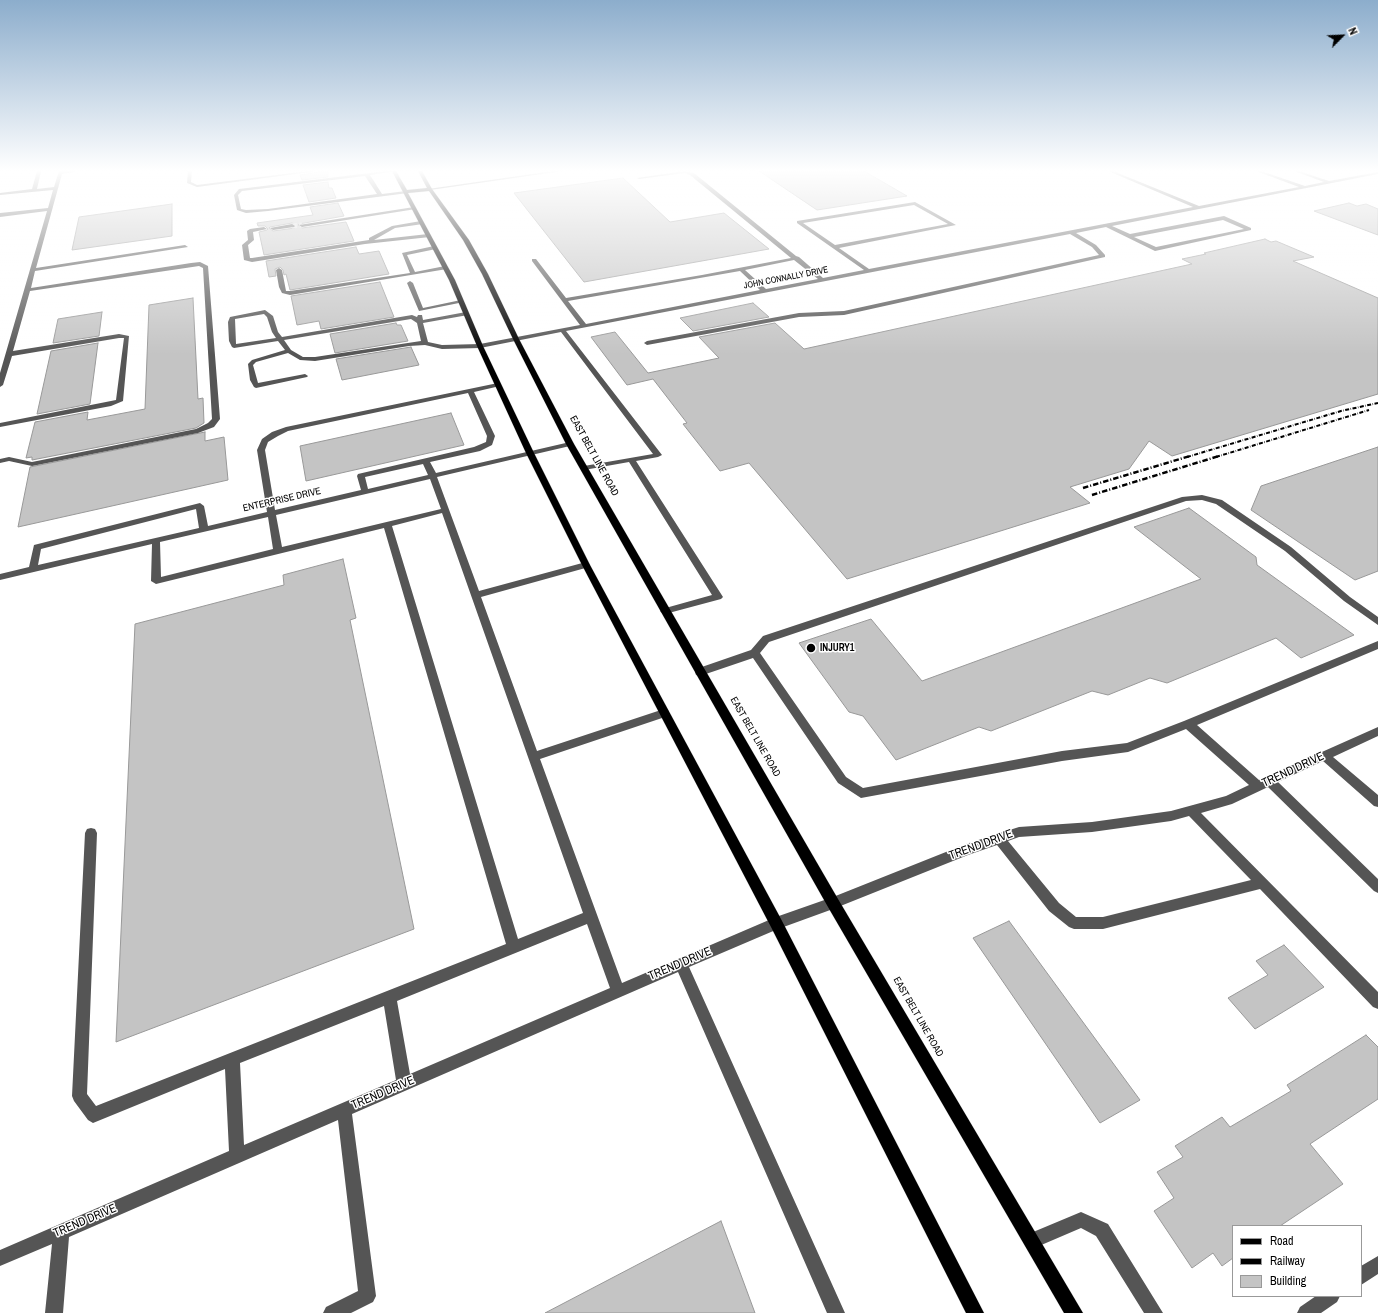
<!DOCTYPE html>
<style>
body{margin:0}
#map{position:relative;width:1378px;height:1313px;overflow:hidden;background:#fff;font-family:"Archivo Narrow",sans-serif}
canvas{display:block}
.legend{position:absolute;left:1232px;top:1225px;width:130px;height:72px;box-sizing:border-box;background:#fff;border:1px solid #999;margin:0;padding:5px 7px;list-style:none;font-size:12px;color:#000}
.legend li{display:flex;align-items:center;gap:8px;height:20px}
.legend b{width:20px;border:1px solid #999}
.north{position:absolute;left:1322px;top:16px;width:40px;height:40px;-webkit-text-stroke:3px #fff;paint-order:stroke;rotate:66deg;font-size:11px;font-weight:700;line-height:16px;text-align:center;color:#000}
.north::after{content:'';display:block;margin:auto;width:14px;height:18px;background:#000;clip-path:polygon(50% 0,100% 100%,50% 72%,0 100%)}
</style>
<div id="map">
<canvas width="1378" height="1313"></canvas>
<ul class="legend">
<li><b style="height:5px;background:#000"></b>Road</li>
<li><b style="height:5px;background:#000"></b>Railway</li>
<li><b style="height:11px;background:#c4c4c4"></b>Building</li>
</ul>
<div class="north">N</div>
</div>
<script>
const context = document.querySelector('canvas').getContext('2d');
context.lineJoin = 'round';
function paint(path, color) {
  context.fillStyle = color;
  context.fill(path, 'evenodd');
}
function toPath(rows) {
  const path = new Path2D();
  for (const r of rows) {
    path.moveTo(r[0], r[1]);
    for (let i = 2; i < r.length; i += 2) path.lineTo(r[i], r[i + 1]);
  }
  return path;
}
function stroke(path, color, width, dash) {
  context.strokeStyle = color;
  context.lineWidth = width;
  context.lineCap = dash ? 'butt' : 'round';
  context.setLineDash(dash || []);
  context.stroke(path);
}
function drawText(font, color, halo, rows, align = 'center') {
  context.font = font + ' "Archivo Narrow",sans-serif';
  context.lineWidth = 3;
  context.setLineDash([]);
  context.textBaseline = 'middle';
  context.strokeStyle = halo;
  context.fillStyle = color;
  for (const [text, x, y, turn = 0] of rows) {
    context.save();
    context.translate(x, y);
    context.rotate((+turn || 0) * Math.PI / 180);
    context.textAlign = isNaN(turn) ? turn : align;
    if (halo) context.strokeText(text, 0, 0);
    context.fillText(text, 0, 0);
    context.restore();
  }
}
const building = toPath([
 [319,171,328,171,328,177,302,180,300,175,318,172,319,171],
 [759,171,864,171,907,196,817,210,759,171],
 [623,178,670,222,724,213,769,249,584,282,514,193,623,178],
 [328,182,329,188,332,188,336,198,309,202,303,185,328,182],
 [338,203,344,216,299,224,298,225,302,228,346,222,354,241,264,255,259,232,267,230,268,229,265,226,258,226,257,223,313,215,310,207,338,203],
 [292,223,296,225,295,228,273,231,269,228,270,227,292,223],
 [1349,203,1357,206,1366,204,1378,209,1378,235,1314,211,1349,203],
 [172,204,172,236,72,250,79,217,172,204],
 [1265,239,1271,242,1276,241,1314,257,1293,261,1378,298,1378,394,1172,456,1149,441,1129,469,1070,487,1090,503,847,579,749,463,720,471,683,424,687,423,653,379,627,385,591,337,615,332,648,373,719,358,699,337,775,323,804,349,1192,264,1182,259,1206,254,1204,253,1265,239],
 [356,247,359,254,379,251,389,274,290,290,286,274,284,275,283,270,280,267,275,269,276,276,269,277,266,261,356,247],
 [380,282,394,317,321,329,319,321,297,325,291,296,380,282],
 [193,298,198,399,203,398,204,423,196,428,32,460,32,457,26,458,35,422,88,412,87,420,145,409,149,305,193,298],
 [753,303,769,317,693,331,680,318,753,303],
 [102,312,99,336,53,343,58,319,102,312],
 [396,323,397,325,401,325,408,341,335,353,330,334,396,323],
 [98,343,90,404,37,414,51,351,98,343],
 [411,347,419,365,342,380,336,359,411,347],
 [451,413,464,445,306,481,300,446,451,413],
 [205,432,205,441,224,437,228,480,18,527,30,467,205,432],
 [1378,447,1378,571,1355,580,1251,510,1261,486,1378,447],
 [1189,508,1256,557,1257,565,1354,635,1301,658,1276,638,1167,683,1150,678,1108,695,1092,691,991,731,979,727,896,760,863,716,849,712,799,643,871,619,922,681,1201,579,1134,527,1189,508],
 [343,559,356,618,350,620,414,929,116,1042,135,624,284,585,283,575,343,559],
 [1009,921,1140,1100,1100,1123,973,938,1009,921],
 [1284,945,1324,987,1255,1029,1228,998,1268,975,1256,961,1284,945],
 [1366,1035,1378,1047,1378,1099,1310,1144,1343,1184,1280,1226,1233,1226,1233,1258,1222,1266,1213,1253,1192,1268,1154,1211,1174,1198,1157,1172,1183,1157,1175,1146,1222,1117,1230,1127,1291,1091,1287,1085,1366,1035],
 [721,1221,755,1313,545,1313,721,1221]
]);
paint(building, '#c4c4c4');
stroke(building, '#999', 1);
stroke(toPath([
 [292,226,302,225]
]), '#d9d9d9', 5, [5, 2.5]);
const major = toPath([
 [392,171,396,171,407,190,427,188,418,171,422,171,432,189,469,240,488,274,519,339,574,444,838,899,1083,1313,1064,1313,828,907,566,444,513,339,482,274,463,240,429,191,408,193,455,280,483,346,534,453,590,565,781,919,984,1313,966,1313,771,927,582,565,526,453,477,346,449,280,392,171]
]);
stroke(major, '#dbdbdb', 1);
paint(toPath([
 [37,171,41,171,37,189,54,187,59,171,79,171,62,174,36,268,185,245,188,247,35,271,31,288,191,263,200,262,208,266,220,419,214,427,198,433,32,466,9,461,0,463,0,459,9,457,32,462,196,429,208,423,212,419,203,268,199,266,30,291,13,351,119,334,129,336,123,401,111,406,0,427,0,423,116,400,124,338,119,338,12,356,3,385,0,387,0,373,47,211,0,217,0,213,48,208,53,190,0,195,0,193,32,189,37,171],
 [188,171,192,171,191,182,197,185,308,171,318,171,197,187,187,183,188,171],
 [386,171,396,171,370,175,382,194,406,191,408,193,268,211,246,213,237,210,234,195,239,189,386,171],
 [365,176,377,194,268,209,246,210,241,209,238,195,242,191,365,176],
 [553,171,563,171,430,190,428,189,553,171],
 [685,171,694,173,796,256,799,257,823,278,864,270,797,223,797,221,915,202,956,225,839,248,869,269,1193,207,1108,171,1113,171,1199,206,1299,187,1256,171,1261,171,1305,186,1324,182,1294,171,1299,171,1329,181,1378,172,1378,174,1112,226,1130,234,1224,216,1251,228,1251,230,1155,251,1106,227,1076,233,1096,245,1105,255,1105,257,844,315,799,317,647,345,644,343,647,341,799,313,844,311,1099,255,1092,247,1070,234,566,331,662,455,658,457,636,461,723,597,721,599,665,614,662,613,660,611,662,609,712,595,629,462,584,470,580,468,584,466,653,454,561,332,480,348,442,349,425,345,409,346,315,361,300,360,288,353,256,362,253,365,258,383,305,374,308,376,307,377,256,388,254,387,250,380,248,364,252,360,285,350,278,341,234,348,232,347,229,341,228,322,230,317,265,310,273,316,278,332,282,337,412,315,417,317,418,315,422,315,423,320,466,312,468,313,468,315,423,323,428,342,442,345,480,344,580,325,532,261,532,259,536,259,566,298,702,275,791,258,690,175,685,173,639,179,637,178,685,171],
 [914,205,948,224,835,245,803,223,914,205],
 [1223,220,1244,229,1156,247,1134,237,1223,220],
 [794,260,818,279,766,289,745,270,794,260],
 [740,271,760,290,586,324,568,301,740,271],
 [264,314,267,317,272,332,276,338,236,344,235,319,264,314],
 [411,319,417,323,421,341,315,357,303,357,291,350,284,340,411,319],
 [414,207,416,209,302,227,299,225,414,207],
 [421,221,423,222,423,224,395,228,374,240,428,234,430,235,430,237,365,244,252,262,244,260,242,245,248,240,247,231,250,229,264,227,267,229,253,232,254,240,248,245,250,258,252,258,369,240,369,238,392,226,421,221],
 [292,224,295,226,294,227,273,230,270,228,292,224],
 [434,246,436,247,436,249,407,255,415,272,445,266,447,267,447,269,290,295,282,293,279,287,276,270,279,268,282,270,286,291,290,291,410,273,402,253,434,246],
 [410,281,413,283,423,308,461,300,464,302,419,311,407,283,410,281],
 [498,383,501,385,500,386,474,392,495,436,492,445,480,451,430,462,436,473,570,442,574,444,570,446,437,477,479,591,586,562,590,565,589,567,481,597,537,751,664,709,668,710,669,713,668,716,540,759,622,983,776,917,833,897,966,844,1019,827,1092,822,1171,811,1226,796,1249,785,1186,729,1128,752,1062,761,861,798,838,783,753,658,700,676,696,675,695,672,696,669,751,650,763,636,1182,497,1202,495,1222,500,1291,547,1350,597,1378,617,1378,625,1344,601,1285,551,1216,504,1202,500,1186,501,769,642,760,653,846,777,863,788,1062,751,1127,743,1184,721,1378,641,1378,649,1197,725,1259,780,1378,727,1378,736,1333,757,1378,795,1378,807,1374,806,1323,761,1278,782,1378,879,1378,893,1374,891,1268,787,1232,804,1201,813,1378,992,1378,1009,1373,1007,1260,889,1103,929,1074,929,1069,927,1049,911,997,845,968,855,833,909,778,929,689,967,845,1313,827,1313,678,972,352,1114,376,1296,373,1302,351,1313,323,1313,326,1307,358,1291,338,1120,69,1237,63,1313,45,1313,52,1244,0,1266,0,1250,229,1151,225,1069,93,1123,88,1120,74,1101,72,1096,85,833,87,829,91,828,95,829,97,833,87,1094,96,1106,506,944,384,528,156,584,151,581,152,544,0,580,0,574,29,567,34,545,200,503,204,506,208,526,267,512,257,450,262,439,272,432,286,427,498,383],
 [468,393,487,436,486,442,474,447,358,474,357,476,361,490,275,510,265,450,268,442,278,436,288,431,468,393],
 [423,464,428,475,368,489,365,477,423,464],
 [430,479,441,509,282,547,276,515,430,479],
 [196,509,199,528,38,565,41,549,196,509],
 [442,513,583,913,518,939,392,526,442,513],
 [268,517,273,549,161,577,160,542,268,517],
 [1189,816,1251,880,1103,917,1076,917,1059,903,1008,841,1019,837,1092,832,1171,821,1189,816],
 [587,924,610,988,410,1074,397,1001,587,924],
 [384,1006,396,1080,244,1145,240,1063,384,1006],
 [1081,1212,1108,1224,1163,1313,1144,1313,1096,1236,1081,1228,1032,1249,1026,1247,1024,1241,1026,1235,1081,1212],
 [1378,1256,1378,1274,1361,1285,1361,1266,1378,1256],
 [1316,1296,1340,1296,1337,1302,1321,1313,1297,1313,1300,1307,1316,1296]
]), '#555');
paint(major, '#000');
stroke(toPath([
 [1187,457,1341,411,1378,403],
 [1216,457,1369,410]
]), '#000', 2, [4, 1.5, 0.5, 1.5]);
stroke(toPath([
 [1083,488,1190,456],
 [1092,495,1219,456]
]), '#000', 2.5, [5.5, 2, 1, 2]);
const sky = context.createLinearGradient(0, 0, 0, 355);
sky.addColorStop(0, '#8cadcc');
sky.addColorStop(0.48, '#fff');
sky.addColorStop(1, '#ffffff00');
context.fillStyle = sky;
context.fillRect(0, 0, 1378, 355);
for (const [x, y, r, color] of [
 [811,648,5,"#000"]
]) {
  const dot = new Path2D();
  dot.arc(x, y, r, 0, 2 * Math.PI);
  context.fillStyle = color;
  context.fill(dot);
  stroke(dot, '#fff', 1.5);
}
drawText('9px', '#000', '#fff', [
 ["JOHN CONNALLY DRIVE",786,278,-11]
]);
drawText('10px', '#000', '#fff', [
 ["EAST BELT LINE ROAD",594,456,61],
 ["ENTERPRISE DRIVE",282,500,-13],
 ["EAST BELT LINE ROAD",755,737,60],
 ["EAST BELT LINE ROAD",918,1017,60]
]);
drawText('bold 10px', '#000', '#fff', [
 ["INJURY1",820,648]
], 'left');
drawText('12px', '#000', '#fff', [
 ["TREND DRIVE",1293,770,-25],
 ["TREND DRIVE",981,845,-20],
 ["TREND DRIVE",680,964,-23],
 ["TREND DRIVE",383,1093,-23],
 ["TREND DRIVE",85,1221,-23]
]);
</script>
